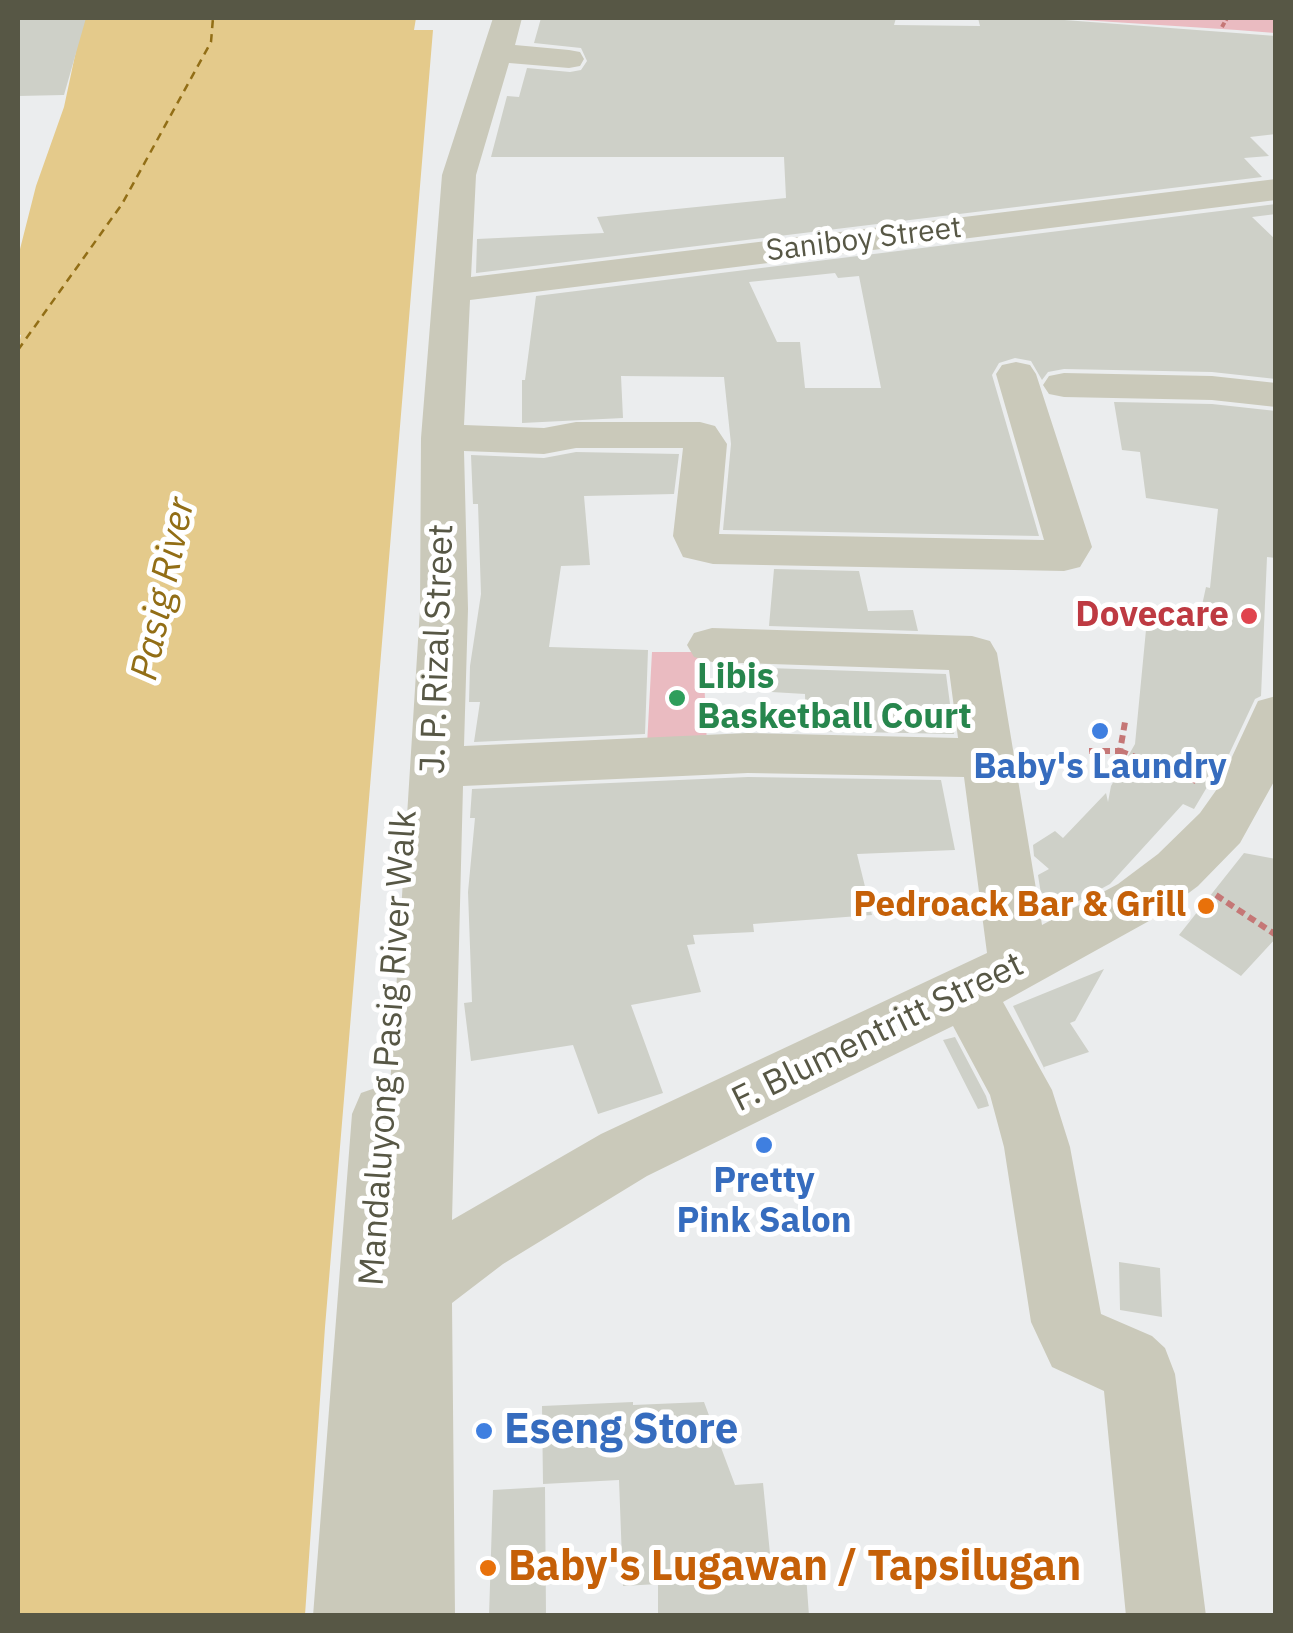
<!DOCTYPE html>
<style>
body{margin:0}
#map{position:relative;width:1293px;height:1633px;overflow:hidden;background:#ebedee;font-family:"IBM Plex Sans",sans-serif}
canvas{display:block}
.frame{position:absolute;inset:0;border:20px solid #575745;pointer-events:none}
</style>
<div id="map">
<canvas width="1293" height="1633"></canvas>
<div class="frame"></div>
</div>
<script>
const context = document.querySelector('canvas').getContext('2d');
context.lineJoin = 'round';
function paint(path, color) {
  context.fillStyle = color;
  context.fill(path, 'evenodd');
}
function toPath(rows) {
  const path = new Path2D();
  for (const r of rows) {
    path.moveTo(r[0], r[1]);
    for (let i = 2; i < r.length; i += 2) path.lineTo(r[i], r[i + 1]);
  }
  return path;
}
function stroke(path, color, width, dash) {
  context.strokeStyle = color;
  context.lineWidth = width;
  context.lineCap = dash ? 'butt' : 'round';
  context.setLineDash(dash || []);
  context.stroke(path);
}
function drawText(font, color, halo, rows, align = 'center') {
  context.font = font + ' "IBM Plex Sans",sans-serif';
  context.lineWidth = 10;
  context.setLineDash([]);
  context.textBaseline = 'middle';
  context.strokeStyle = halo;
  context.fillStyle = color;
  for (const [text, x, y, turn = 0] of rows) {
    context.save();
    context.translate(x, y);
    context.rotate((+turn || 0) * Math.PI / 180);
    context.textAlign = isNaN(turn) ? turn : align;
    if (halo) context.strokeText(text, 0, 0);
    context.fillText(text, 0, 0);
    context.restore();
  }
}
paint(toPath([
 [1051,18,1275,18,1275,33,1237,30],
 [652,652,703,652,707,746,647,745]
]), '#eabbc1');
paint(toPath([
 [83,18,416,18,414,30,433,30,325,1327,305,1615,18,1616,18,348,21,335,18,334,18,257,36,186,64,107]
]), '#e4ca8b');
stroke(toPath([
 [18,350,122,204,211,42,213,18]
]), '#926e16', 2.5, [8, 6]);
paint(toPath([
 [18,18,86,18,64,95,18,96],
 [541,18,896,18,894,25,980,26,978,18,1038,18,1276,36,1276,134,1250,137,1269,156,1244,158,1262,177,476,273,477,239,604,233,597,217,786,198,784,157,491,157,507,96,519,97,527,68,570,72,581,70,587,61,581,48,534,43],
 [1276,204,1276,214,1252,217,1276,240,1276,379,1212,372,1064,369,1048,372,1042,380,1031,361,1015,358,999,363,992,375,1039,536,723,530,731,444,724,377,621,376,623,418,522,423,522,380,525,380,536,296],
 [835,273,838,278,859,276,881,388,805,388,800,342,777,342,749,282],
 [1114,402,1212,404,1276,411,1276,558,1267,557,1261,696,1255,699,1215,784,1210,782,1194,809,1183,804,1110,884,1045,919,1038,875,1049,869,1034,856,1033,845,1055,831,1063,838,1106,793,1108,802,1111,786,1135,744,1148,609,1199,619,1206,587,1210,588,1218,509,1146,498,1140,452,1122,450],
 [576,452,679,454,674,494,584,496,590,565,561,566,549,647,648,650,645,734,474,742,480,702,469,702,470,666,481,594,478,504,473,504,471,455,544,458],
 [774,569,859,571,868,611,913,610,918,631,769,626],
 [738,667,946,674,954,734,806,731,805,694,738,690],
 [748,777,941,780,955,850,857,854,872,915,753,924,754,932,693,935,695,944,687,945,701,992,631,1005,663,1093,598,1114,573,1045,471,1061,464,1003,472,1002,468,892,475,818,470,818,472,789],
 [1244,853,1276,859,1276,938,1241,976,1179,935],
 [1104,969,1075,1021,1070,1023,1089,1052,1044,1067,1045,1070,1013,1006],
 [955,1037,986,1096,989,1106,978,1109,943,1040],
 [1119,1262,1160,1268,1162,1317,1120,1310],
 [633,1402,633,1405,704,1402,735,1485,763,1483,772,1574,806,1574,809,1616,658,1616,658,1584,623,1586,619,1480,543,1484,542,1406],
 [545,1487,546,1616,489,1616,493,1490]
]), '#ced0c8');
stroke(toPath([
 [1222,27,1227,18]
]), '#c57776', 4, [5, 2.5]);
stroke(toPath([
 [1089,751,1120,751,1125,722],
 [1120,751,1196,781],
 [1216,895,1276,935]
]), '#c57776', 6, [8, 5]);
paint(toPath([
 [493,18,522,18,515,45,569,50,580,52,584,59,580,66,569,68,509,63,476,175,471,277,1276,179,1276,200,470,300,464,425,544,428,576,422,700,422,715,426,727,444,719,534,1044,540,996,374,1002,365,1016,362,1030,365,1036,374,1092,547,1080,567,1064,571,713,564,683,557,673,536,683,448,576,448,544,454,464,451,468,609,464,746,748,733,958,738,949,670,712,662,694,657,687,645,694,633,712,628,972,636,990,641,997,653,1042,925,1118,884,1158,854,1200,813,1217,789,1258,701,1276,696,1276,778,1240,843,1198,886,1158,916,1003,1002,1052,1090,1070,1147,1101,1314,1152,1336,1165,1348,1175,1374,1206,1616,1126,1616,1104,1391,1052,1367,1031,1322,1004,1147,990,1095,953,1026,647,1176,503,1264,452,1303,455,1616,313,1616,352,1114,361,1093,384,1085,390,1087,420,609,421,438,442,175,493,18],
 [748,773,964,777,987,953,601,1134,452,1220,463,786,748,773],
 [1064,373,1212,376,1276,383,1276,407,1212,400,1064,397,1049,394,1043,385,1049,376,1064,373]
]), '#cac9ba');
for (const [x, y, r, color] of [
 [1249,616,10,"#e0444e"],
 [677,698,10,"#2e9e5b"],
 [1100,731,10,"#3f7fe0"],
 [1206,906,10,"#e8710a"],
 [764,1145,10,"#3f7fe0"],
 [484,1431,10,"#3f7fe0"],
 [488,1568,10,"#e8710a"]
]) {
  const dot = new Path2D();
  dot.arc(x, y, r, 0, 2 * Math.PI);
  context.fillStyle = color;
  context.fill(dot);
  stroke(dot, '#fff', 4);
}
drawText('30px', '#575745', '#fff', [
 ["Saniboy Street",864,240,-7]
]);
drawText('bold 35px', '#be3a42', '#fff', [
 ["Dovecare",1229,616]
], 'right');
drawText('35px', '#575745', '#fff', [
 ["J. P. Rizal Street",438,649,-88],
 ["F. Blumentritt Street",878,1033,-26],
 ["Mandaluyong Pasig River Walk",389,1048,-86]
]);
drawText('bold 35px', '#27864d', '#fff', [
 ["Libis",697,678],
 ["Basketball Court",697,718]
], 'left');
drawText('bold 35px', '#366cbe', '#fff', [
 ["Baby's Laundry",1100,768],
 ["Pretty",764,1182],
 ["Pink Salon",764,1222]
]);
drawText('bold 35px', '#c56008', '#fff', [
 ["Pedroack Bar & Grill",1186,906]
], 'right');
drawText('italic 38px', '#926e16', '#fff', [
 ["Pasig River",164,589,-78]
]);
drawText('bold 42px', '#366cbe', '#fff', [
 ["Eseng Store",504,1431]
], 'left');
drawText('bold 42px', '#c56008', '#fff', [
 ["Baby's Lugawan / Tapsilugan",508,1568]
], 'left');
</script>
